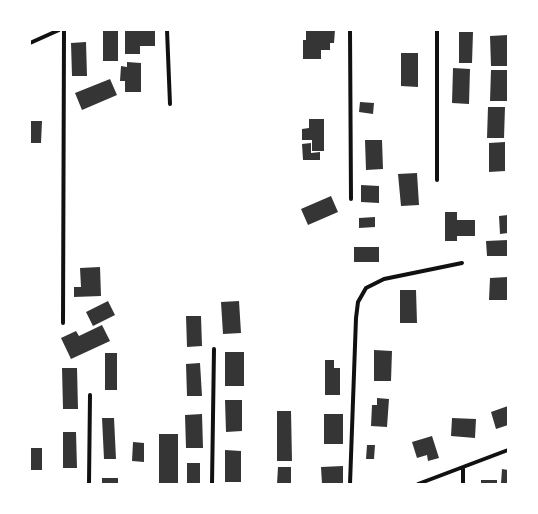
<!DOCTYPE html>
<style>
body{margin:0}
#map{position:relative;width:538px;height:514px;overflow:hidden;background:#fff;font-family:Ubuntu,sans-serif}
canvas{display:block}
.frame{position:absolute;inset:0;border:31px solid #fff;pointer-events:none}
</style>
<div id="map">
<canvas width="538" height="514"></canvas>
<div class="frame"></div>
</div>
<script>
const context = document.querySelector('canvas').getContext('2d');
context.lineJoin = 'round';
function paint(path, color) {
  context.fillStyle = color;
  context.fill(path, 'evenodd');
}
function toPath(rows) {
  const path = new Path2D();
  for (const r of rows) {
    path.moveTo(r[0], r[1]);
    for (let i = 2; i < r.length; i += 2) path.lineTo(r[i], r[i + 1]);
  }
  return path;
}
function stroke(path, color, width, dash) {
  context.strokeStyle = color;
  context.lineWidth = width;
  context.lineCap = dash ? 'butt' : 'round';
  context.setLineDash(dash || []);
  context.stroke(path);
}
paint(toPath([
 [125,30,155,30,155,46,140,46,140,54,125,54],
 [306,30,335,30,334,43,330,43,330,50,321,50,321,59,303,59,303,40,306,40],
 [103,31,118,31,118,61,103,61],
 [459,32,473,32,472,63,459,63],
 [508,35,508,66,491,66,490,36],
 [86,42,87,76,72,76,71,43],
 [401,53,418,53,418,87,401,86],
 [127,62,141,63,141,92,125,92,125,81,120,81,121,66,127,67],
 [453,68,470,69,469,104,452,103],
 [491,70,507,70,507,101,490,101],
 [110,79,117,95,82,110,75,93],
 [360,102,374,103,373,114,359,112],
 [488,107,505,107,504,138,487,138],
 [309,119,324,119,324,151,312,151,312,140,302,140,302,129,309,128],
 [30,121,42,121,41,143,30,143],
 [365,140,382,140,383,169,366,170],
 [505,142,505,171,489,172,489,143],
 [311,143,311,153,320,152,320,160,303,160,302,144],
 [417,173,419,205,401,206,398,174],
 [361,185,379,186,379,203,361,202],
 [331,196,338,212,308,225,301,209],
 [445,212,457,212,457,220,475,220,475,236,457,236,457,241,445,241],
 [508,215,508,233,500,234,499,216],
 [375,217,375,227,359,228,359,218],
 [508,240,508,256,487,256,486,241],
 [354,247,379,247,379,262,354,262],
 [100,267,101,296,74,297,74,287,81,287,80,268],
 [508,277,508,300,489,300,490,278],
 [400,290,416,290,417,323,400,323],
 [108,301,115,315,93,326,86,312],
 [239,301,241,333,223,334,221,302],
 [186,316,201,316,202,346,187,347],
 [102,325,110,341,71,359,61,338,76,331,79,336],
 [374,350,392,351,391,381,374,381],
 [225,352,244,352,244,386,225,386],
 [105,353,117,353,117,390,105,390],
 [325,360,334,360,334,368,340,368,340,395,325,395],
 [200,363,202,396,187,396,186,364],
 [62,368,77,368,78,409,63,409],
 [377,398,389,399,387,427,371,426,372,405,377,405],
 [225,400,242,400,242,431,226,432],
 [508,406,508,425,496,429,491,412],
 [277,411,291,411,292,461,277,461],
 [202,414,203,448,186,448,185,415],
 [324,414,343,414,343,444,324,444],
 [102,418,114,418,116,459,104,459],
 [452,418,476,419,475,438,451,436],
 [63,432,76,432,77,468,63,468],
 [159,434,178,434,178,484,159,484],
 [432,436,439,458,428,461,427,455,417,458,412,442],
 [133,442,144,443,144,462,132,461],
 [367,445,375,445,374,459,366,459],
 [30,448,42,448,42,470,30,470],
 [225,450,241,451,241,482,225,482],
 [187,463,200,463,200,484,187,484],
 [343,466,343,484,322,484,321,467],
 [278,467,291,467,291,484,277,484],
 [502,469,508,470,508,484,501,484],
 [102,478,118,478,118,484,102,484],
 [481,480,497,480,497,484,481,484]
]), '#353535');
stroke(toPath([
 [167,30,170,104],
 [350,30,351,199],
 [30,43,59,30],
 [437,180,437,30],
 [63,323,64,30],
 [463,468,463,484],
 [89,484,90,395],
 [212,484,214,349],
 [350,484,356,318,358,302,366,288,384,279,462,263],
 [418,484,508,450]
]), '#111', 4);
</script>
